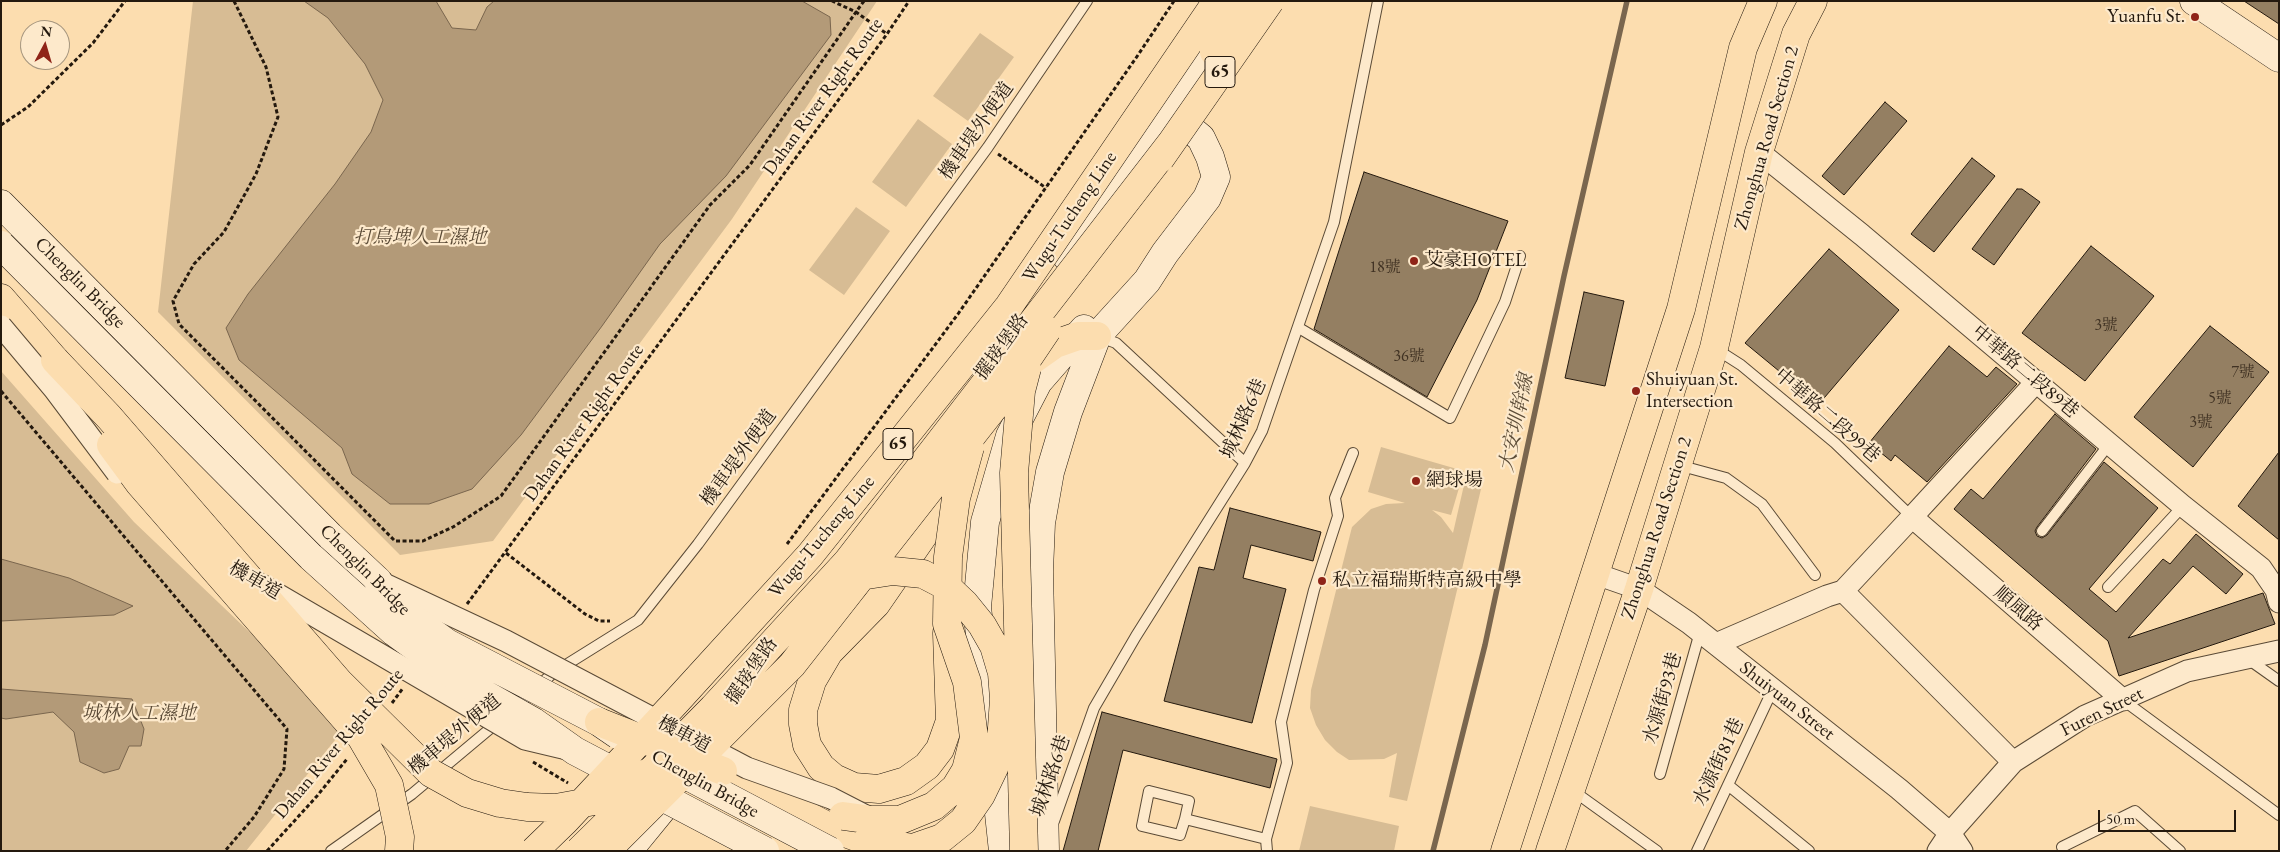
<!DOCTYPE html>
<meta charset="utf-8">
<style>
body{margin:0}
#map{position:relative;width:2280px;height:852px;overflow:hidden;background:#fcddaf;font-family:"EB Garamond",serif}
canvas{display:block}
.frame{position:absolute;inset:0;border:2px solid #24190e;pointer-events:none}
.north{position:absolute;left:20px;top:20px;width:50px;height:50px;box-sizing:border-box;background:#fde9cb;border:1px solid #a6967f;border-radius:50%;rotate:6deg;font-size:14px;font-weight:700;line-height:20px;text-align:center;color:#24190e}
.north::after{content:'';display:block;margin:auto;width:18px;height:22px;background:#8f2418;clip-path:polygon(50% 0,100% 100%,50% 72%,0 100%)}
.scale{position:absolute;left:2098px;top:810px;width:138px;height:22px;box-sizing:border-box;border:2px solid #24190e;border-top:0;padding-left:6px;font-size:15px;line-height:18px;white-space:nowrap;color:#24190e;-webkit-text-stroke:4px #fde9cb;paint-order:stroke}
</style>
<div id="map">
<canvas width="2280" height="852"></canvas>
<div class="frame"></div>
<div class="north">N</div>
<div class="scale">50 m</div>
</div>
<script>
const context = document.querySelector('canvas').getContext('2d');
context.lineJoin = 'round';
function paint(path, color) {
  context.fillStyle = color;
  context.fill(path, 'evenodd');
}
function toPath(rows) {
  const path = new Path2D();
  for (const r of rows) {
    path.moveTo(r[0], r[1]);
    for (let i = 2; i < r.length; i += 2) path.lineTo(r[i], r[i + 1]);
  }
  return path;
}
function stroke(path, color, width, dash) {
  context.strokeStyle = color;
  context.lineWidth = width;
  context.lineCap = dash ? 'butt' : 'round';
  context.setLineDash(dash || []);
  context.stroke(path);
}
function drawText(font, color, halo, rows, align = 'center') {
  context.font = font + ' "EB Garamond","Noto Serif TC",serif';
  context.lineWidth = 4.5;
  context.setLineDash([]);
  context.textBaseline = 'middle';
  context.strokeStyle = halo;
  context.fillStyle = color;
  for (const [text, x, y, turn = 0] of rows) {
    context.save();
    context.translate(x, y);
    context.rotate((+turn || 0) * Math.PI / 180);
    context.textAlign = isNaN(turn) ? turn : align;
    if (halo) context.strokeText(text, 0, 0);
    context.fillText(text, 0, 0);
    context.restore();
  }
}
paint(toPath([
 [193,1,877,1,732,219,493,541,400,555,158,312],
 [980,33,1014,57,968,121,933,96],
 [918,119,952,144,906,207,872,182],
 [856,207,890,231,844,295,809,270],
 [1,371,134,522,347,725,246,851,1,851],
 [1381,447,1464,471,1451,515,1432,510,1441,517,1453,533,1464,485,1481,489,1407,801,1389,797,1397,753,1384,759,1349,760,1337,752,1325,740,1316,725,1310,708,1311,690,1352,527,1371,509,1386,504,1405,503,1368,492],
 [1310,806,1399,826,1394,851,1299,851]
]), '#d7bc94');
const water = toPath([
 [304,1,436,1,452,28,476,30,487,7,494,1,802,1,830,17,831,35,726,176,660,244,602,326,521,435,472,489,429,504,390,504,352,474,342,448,239,360,226,328,248,294,335,184,371,132,383,100,365,64,328,18,304,1],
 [1,559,69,578,133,606,114,615,1,621,1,559],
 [1,689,132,699,144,729,141,746,129,746,119,769,104,773,80,762,74,732,53,712,6,719,1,718,1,689]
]);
paint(water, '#b39a78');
stroke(water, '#7a664e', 1);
stroke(toPath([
 [1433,851,1485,645,1564,276,1627,1]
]), '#7a664e', 5.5);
const building = toPath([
 [2244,1,2279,1,2279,24,2244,1],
 [1885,102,1907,121,1844,195,1822,176,1885,102],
 [1972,158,1995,176,1934,252,1911,234,1972,158],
 [1364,172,1508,221,1477,300,1427,397,1314,329,1364,172],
 [2017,189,2022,189,2040,202,1994,265,1972,249,2017,189],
 [2091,246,2154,296,2085,381,2022,333,2091,246],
 [1829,249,1899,310,1819,404,1745,343,1829,249],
 [1584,292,1624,301,1605,386,1565,378,1584,292],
 [2210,326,2269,372,2193,467,2134,417,2210,326],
 [1949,346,1987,377,1996,367,2017,384,1927,482,1895,455,1891,461,1869,443,1949,346],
 [2055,414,2096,449,2037,527,2035,531,2037,536,2042,538,2047,535,2104,462,2158,508,2089,589,2116,612,2163,559,2170,564,2196,534,2243,574,2226,594,2193,566,2128,638,2263,593,2275,624,2119,676,2108,641,1954,509,1971,489,1983,499,2055,414],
 [2279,452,2279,540,2238,506,2279,452],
 [1230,508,1321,532,1313,561,1251,545,1243,578,1286,589,1252,723,1164,701,1199,567,1214,570,1230,508],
 [1102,712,1277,759,1270,788,1123,750,1098,851,1063,851,1102,712]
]);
paint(building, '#947f62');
stroke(building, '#24190e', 1);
const lane = toPath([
 [1299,328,1450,418,1505,302,1520,256],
 [1100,337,1116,343,1245,463],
 [1716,349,1741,365,1835,443,1912,517],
 [1678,465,1726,478,1762,504,1815,575],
 [2042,531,2110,443],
 [2108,587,2183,506],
 [2248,659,2279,681],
 [2123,700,2279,815],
 [513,709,553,673,638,620,698,544,988,147,1087,1],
 [1660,774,1700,632],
 [1728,785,1809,851],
 [1572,790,1657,851],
 [1185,819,1180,835,1142,826,1149,791,1189,801,1185,819,1266,839],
 [1054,821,1094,708,1136,636,1245,463,1262,431,1334,222,1378,1],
 [2062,847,2135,811,2180,851],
 [331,851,412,794,498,722],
 [1267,851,1266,839,1287,763,1281,722,1314,590,1338,516,1335,498,1353,453],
 [1697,851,1773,689]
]);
const street = toPath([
 [1759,152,1862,235,2183,506,2261,568,2276,590,2279,602],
 [2037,381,1912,517,2123,700],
 [1912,517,1843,591,2013,762],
 [1596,574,1639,589,1689,623,1899,789,1950,833,1962,851],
 [1716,644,1827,596,1843,591],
 [1938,851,1950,833,2013,762,2085,716,2187,671,2279,651]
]);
const secondary = toPath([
 [2194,1,2279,58],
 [1,204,330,536,378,581],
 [1067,257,1171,113,1226,31],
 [628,851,664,807],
 [1003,851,977,607,985,522,1010,436,1038,382,1084,329],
 [1045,851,1039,571,1041,523,1050,472,1068,412,1097,336,1147,281,1165,253,1207,198,1216,177,1210,157,1201,138,1171,113]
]);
const primary = toPath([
 [1505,851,1681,309,1743,48,1763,1],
 [1550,851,1639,589,1714,348,1759,152,1796,34,1813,1]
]);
const highway = toPath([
 [1,298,55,360],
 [1024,366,1055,344,1078,336,1097,336],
 [947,633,950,721,940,749,927,766,906,781,879,789,854,787,834,778,821,767,807,745,803,724,803,710,812,681,829,652,876,604,936,517,959,476],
 [723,771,829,827,867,841]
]);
stroke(lane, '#5a4a36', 12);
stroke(street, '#5a4a36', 23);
stroke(secondary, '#24190e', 29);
stroke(primary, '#24190e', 29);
stroke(highway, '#24190e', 29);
stroke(toPath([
 [234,1,266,67,278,117,256,174,224,232,194,264,173,301,179,324,395,541,423,541,453,527,501,496,710,205,750,165,856,12,832,1],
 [864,1,856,12,887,34],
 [1,125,28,107,93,43,125,1],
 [998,154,1046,188],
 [1,391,287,729,284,769,254,817,225,851],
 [787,544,958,314,1138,55,1174,1],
 [506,553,585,614,599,621,610,621],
 [467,604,887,34,909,1],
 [392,703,403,688],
 [533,762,568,783],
 [267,851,317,796,347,759]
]), '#24190e', 3, [4, 2.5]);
stroke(lane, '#fde9cb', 10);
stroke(street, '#fde9cb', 21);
stroke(secondary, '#fde9cb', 28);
stroke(primary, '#fcddaf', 28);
stroke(highway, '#fcddaf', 28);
const streetBridge = toPath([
 [1,326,54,389,117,473],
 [378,581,506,641,747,768,831,798,866,816],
 [260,584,525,739,567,749]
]);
const secondaryBridge = toPath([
 [1,245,311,557,394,632,463,682,534,722,575,751,765,851],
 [378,581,394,605,447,643,599,722,618,735],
 [663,763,830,851]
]);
const highwayBridge = toPath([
 [1214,52,1245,1],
 [1160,159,1270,1],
 [55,360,109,417,339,682,431,773,467,793,500,803,527,807,556,808,594,801,651,771,713,708,847,562,1171,143],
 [111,445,139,483,361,737,389,785,400,837,399,851],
 [854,577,893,571,923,574,946,586,965,604,982,625,994,646,1002,673,1004,699,1001,742,994,768,981,795,963,821,942,838,913,848,867,841],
 [599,722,723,771],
 [843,816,872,820,900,820,934,806,955,788,966,770,974,738,967,682,947,624,948,557,956,498,970,447],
 [534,851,565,821,676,702,810,555,1009,306,1217,1],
 [579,851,649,782],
 [606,851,792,665,1002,397,1047,330],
 [1024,851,1014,473,1021,391,1027,368]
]);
stroke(streetBridge, '#5a4a36', 23, []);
stroke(secondaryBridge, '#24190e', 29, []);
stroke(highwayBridge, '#24190e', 29, []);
stroke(streetBridge, '#fde9cb', 21);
stroke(secondaryBridge, '#fde9cb', 28);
stroke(highwayBridge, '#fcddaf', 28);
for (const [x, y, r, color] of [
 [2195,17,5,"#8f2418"],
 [1414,261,5,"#8f2418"],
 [1636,391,5,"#8f2418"],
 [1416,481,5,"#8f2418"],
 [1322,581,5,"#8f2418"]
]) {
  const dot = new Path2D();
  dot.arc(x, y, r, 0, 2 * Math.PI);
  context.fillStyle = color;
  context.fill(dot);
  stroke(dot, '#fde9cb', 2);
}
drawText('16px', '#403223', null, [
 ["18號",1385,268],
 ["3號",2106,326],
 ["36號",1409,357],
 ["7號",2243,373],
 ["5號",2220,399],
 ["3號",2201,423]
]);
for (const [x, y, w] of [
 [1220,72,30],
 [898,444,30]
]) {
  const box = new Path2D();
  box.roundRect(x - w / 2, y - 15.5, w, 31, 4);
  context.fillStyle = '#fde9cb';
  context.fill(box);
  stroke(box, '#24190e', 1);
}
drawText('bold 18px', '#24190e', null, [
 ["65",1220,72],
 ["65",898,444]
]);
drawText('19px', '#24190e', '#fde9cb', [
 ["Yuanfu St.",2185,17,"right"],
 ["艾豪HOTEL",1424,261],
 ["Shuiyuan St.",1646,380],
 ["Intersection",1646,402],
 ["網球場",1426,481],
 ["私立福瑞斯特高級中學",1332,581]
], 'left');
drawText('19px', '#24190e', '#fde9cb', [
 ["Dahan River Right Route",823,97,-54],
 ["機車堤外便道",977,131,-55],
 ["Zhonghua Road Section 2",1767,138,-74],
 ["Wugu-Tucheng Line",1070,217,-56],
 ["Chenglin Bridge",80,283,45],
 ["擺接堡路",1002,347,-54],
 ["中華路二段89巷",2025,372,40],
 ["中華路二段99巷",1827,416,41],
 ["城林路6巷",1244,419,-66],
 ["Dahan River Right Route",584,423,-54],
 ["機車堤外便道",739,458,-54],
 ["Zhonghua Road Section 2",1657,528,-72],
 ["Wugu-Tucheng Line",822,537,-50],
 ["Chenglin Bridge",365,570,45],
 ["機車道",255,581,30],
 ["順風路",2018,609,41],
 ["擺接堡路",752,671,-56],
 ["水源街93巷",1663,698,-74],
 ["Shuiyuan Street",1787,701,38],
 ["Furen Street",2102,712,-26],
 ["機車堤外便道",455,735,-40],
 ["機車道",684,735,28],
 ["Dahan River Right Route",339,744,-50],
 ["水源街81巷",1719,762,-65],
 ["城林路6巷",1051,776,-71],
 ["Chenglin Bridge",705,784,29]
]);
drawText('italic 19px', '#5a4a36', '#fde9cb', [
 ["打鳥埤人工濕地",420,238],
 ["城林人工濕地",139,714]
]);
drawText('italic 20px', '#5d4d38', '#fde9cb', [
 ["大安圳幹線",1517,423,-78]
]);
</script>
